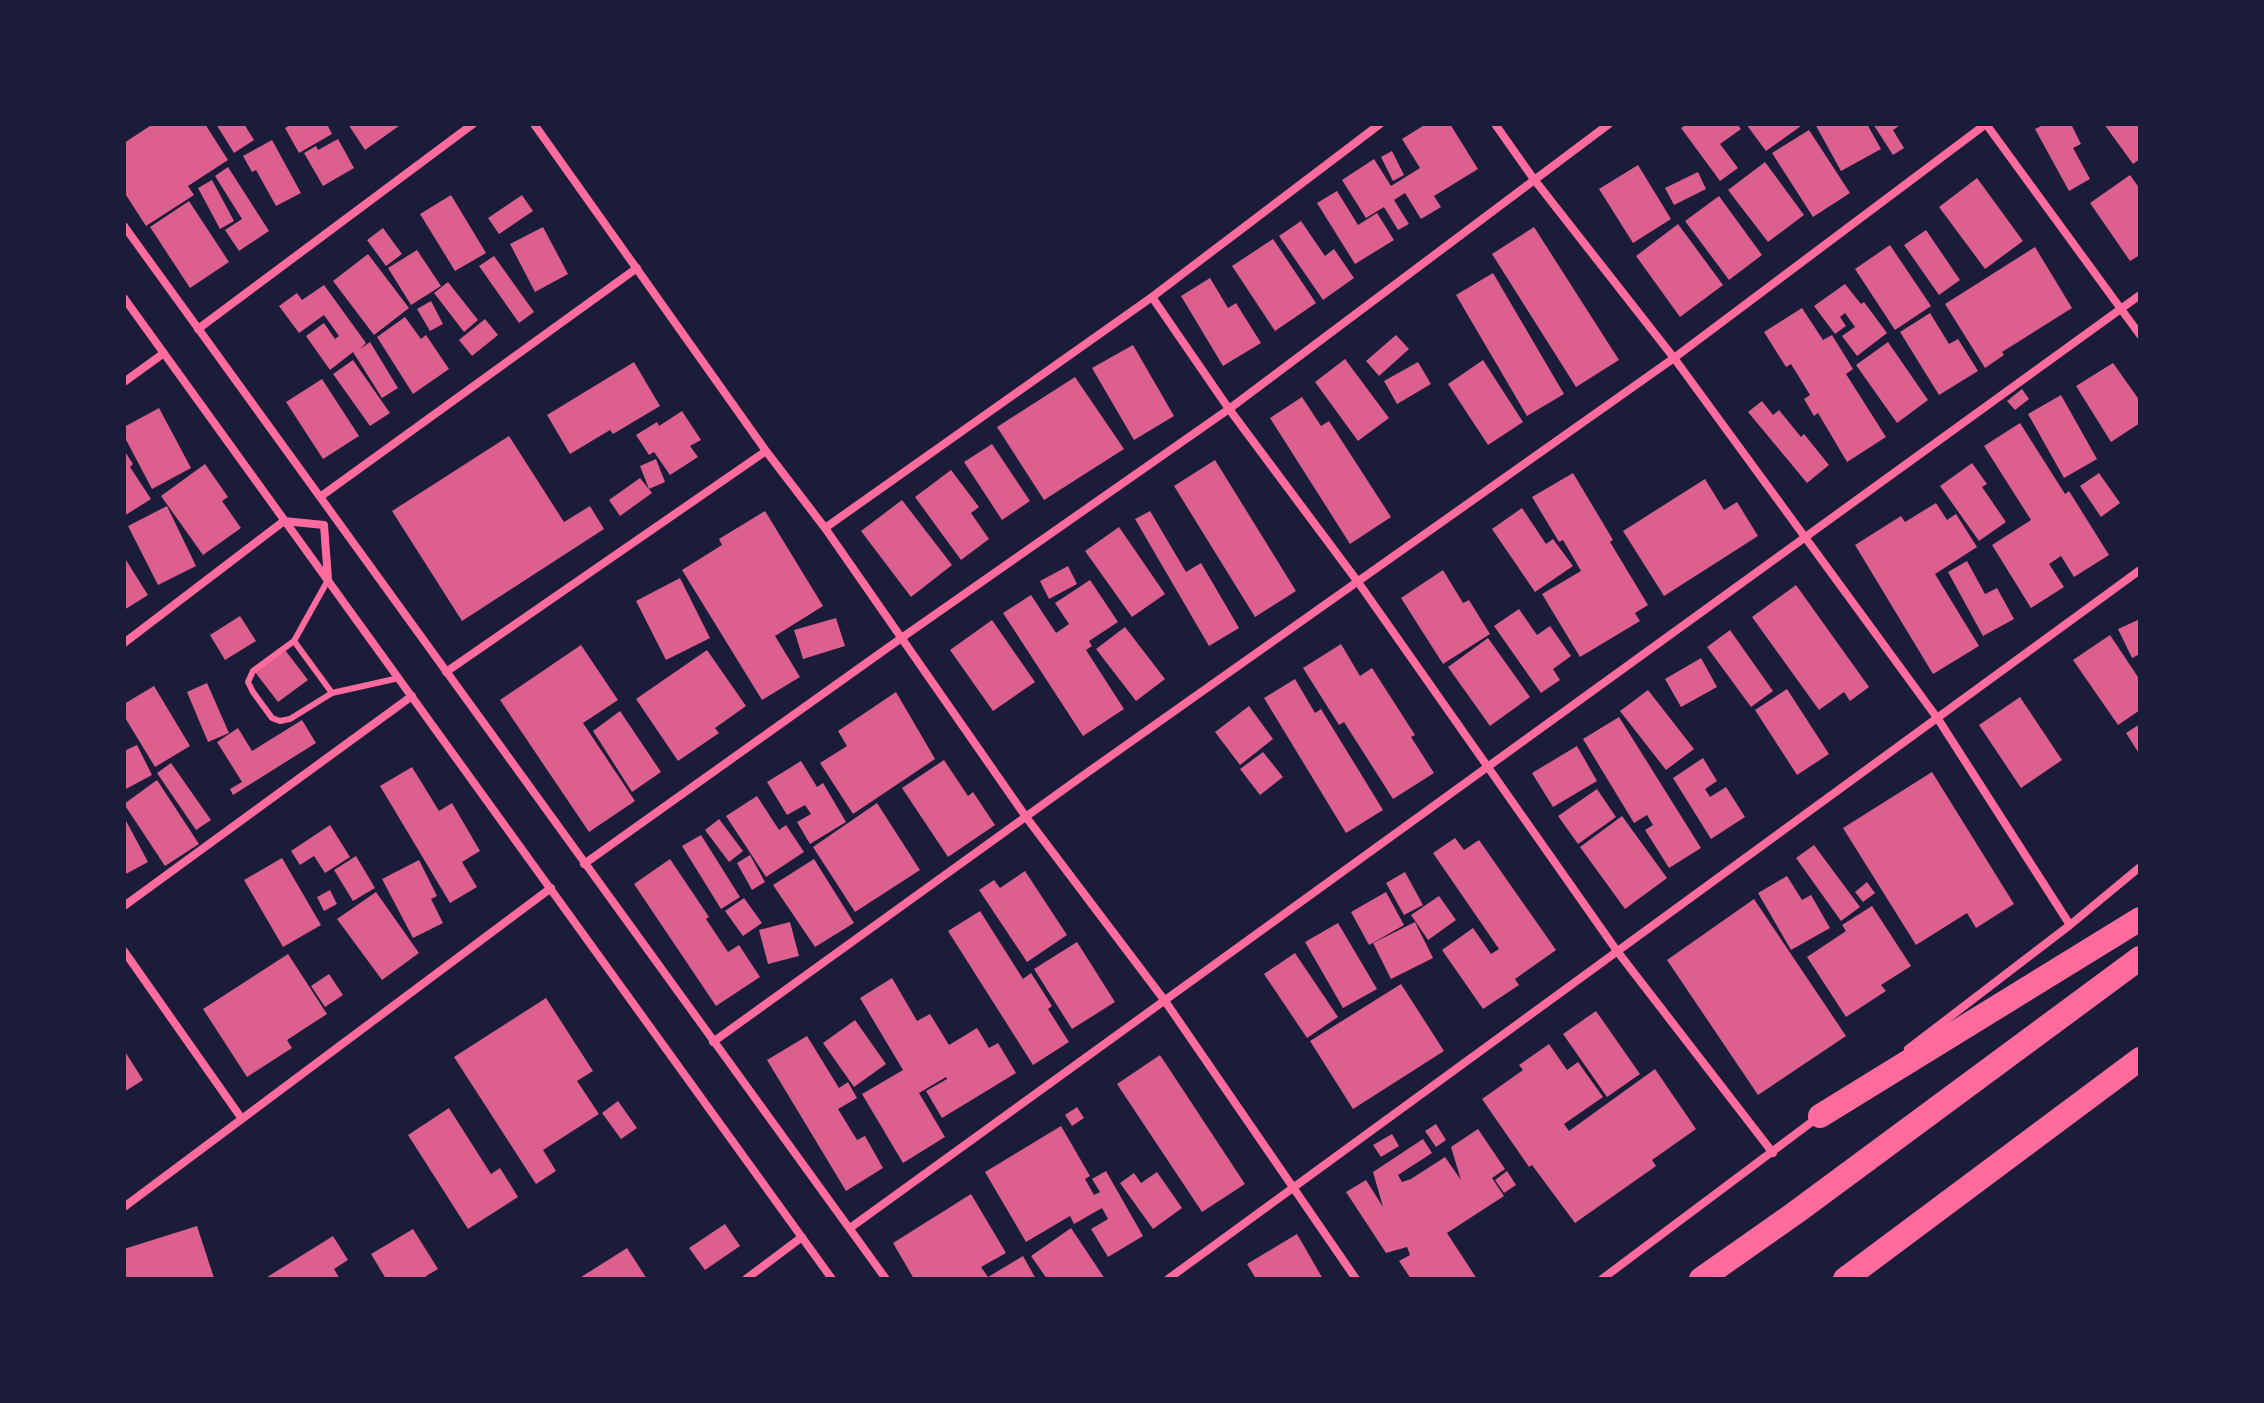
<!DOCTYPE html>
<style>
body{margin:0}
#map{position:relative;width:2264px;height:1403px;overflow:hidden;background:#1b1b3a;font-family:"Zilla Slab",serif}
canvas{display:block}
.frame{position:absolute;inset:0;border:126px solid #1b1b3a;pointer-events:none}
</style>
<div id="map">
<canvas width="2264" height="1403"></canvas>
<div class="frame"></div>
</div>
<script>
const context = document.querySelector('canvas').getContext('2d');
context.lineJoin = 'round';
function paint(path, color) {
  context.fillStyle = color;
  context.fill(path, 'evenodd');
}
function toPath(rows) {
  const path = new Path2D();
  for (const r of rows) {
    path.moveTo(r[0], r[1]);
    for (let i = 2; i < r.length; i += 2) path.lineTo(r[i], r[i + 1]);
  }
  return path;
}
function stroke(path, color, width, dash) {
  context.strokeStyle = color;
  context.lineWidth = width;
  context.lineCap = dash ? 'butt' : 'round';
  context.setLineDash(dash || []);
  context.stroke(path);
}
paint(toPath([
 [153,124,205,124,228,160,188,186,194,195,146,226,124,192,124,143],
 [216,124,244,124,254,140,234,153],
 [292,124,327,124,332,134,299,153,285,128],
 [348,124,398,124,399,126,365,150],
 [1426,124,1450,124,1478,169,1434,196,1441,207,1421,219,1405,193,1394,200,1409,224,1398,230,1384,207,1366,218,1342,180,1374,159,1391,186,1420,168,1402,139],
 [1687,124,1737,124,1741,129,1720,144,1738,168,1720,181,1681,128],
 [1746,124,1800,124,1801,126,1766,151],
 [1815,124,1867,124,1881,149,1841,171],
 [1873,124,1902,124,1893,130,1904,148,1893,155],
 [2045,124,2071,124,2081,144,2073,148,2090,179,2069,191,2035,129],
 [2104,124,2140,124,2140,159,2133,164],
 [1809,130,1850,193,1813,217,1772,153],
 [338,139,354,168,323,186,304,153,316,146,318,150],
 [272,140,301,193,276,206,256,170,252,172,243,156],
 [1392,151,1404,175,1393,181,1381,157],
 [1765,162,1804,215,1768,242,1728,190],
 [1638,165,1671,219,1633,243,1599,189],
 [228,167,269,231,239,251,225,230,242,219,215,176],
 [1698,172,1706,189,1674,205,1665,188],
 [2130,175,2140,189,2140,255,2130,261,2090,203],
 [1977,178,2023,241,1985,269,1939,207],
 [212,180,234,221,220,229,198,188],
 [1337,191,1358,225,1377,213,1394,240,1355,264,1317,203],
 [451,195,486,253,455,271,420,214],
 [522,195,533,211,499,234,488,218],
 [1719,196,1762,255,1729,280,1685,221],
 [189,201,229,262,190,288,150,227],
 [1301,221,1325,256,1334,249,1354,278,1323,300,1279,236],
 [1678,224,1723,285,1680,317,1636,256],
 [543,227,568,274,535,292,510,244],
 [1534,227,1619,360,1576,387,1492,254],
 [383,228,402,254,386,266,367,240],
 [1926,230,1960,280,1939,295,1904,245],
 [1273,239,1316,303,1275,331,1232,266],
 [1890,245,1931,306,1895,330,1855,269],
 [2035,247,2072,308,2002,352,2004,355,1985,368,1945,304],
 [417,250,441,286,411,305,388,268],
 [368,254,409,308,374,335,333,281],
 [494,256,534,312,519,323,479,266],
 [1493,273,1564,394,1527,416,1456,295],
 [1210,278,1228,308,1236,303,1261,343,1223,366,1181,296],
 [448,282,478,320,464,332,434,293],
 [1845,284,1861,304,1864,302,1887,333,1857,356,1842,336,1855,327,1845,313,1840,317,1846,326,1835,334,1814,306],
 [324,285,366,343,360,349,370,342,398,388,382,398,353,352,330,370,306,336,324,323,335,339,339,336,324,315,299,333,279,306,297,293,302,300],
 [431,301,443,324,430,331,417,309],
 [1802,308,1823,340,1832,335,1853,369,1846,374,1886,437,1847,462,1818,413,1814,416,1804,399,1810,395,1791,364,1786,367,1764,332],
 [1930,313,1949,344,1958,339,1978,371,1939,395,1900,332],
 [405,317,421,339,426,335,449,369,413,394,377,337],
 [485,319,498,335,472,356,459,340],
 [1396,335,1409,349,1379,376,1366,361],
 [1888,342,1928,400,1897,423,1856,365],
 [1133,345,1174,416,1134,440,1092,368],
 [1345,359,1389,418,1358,441,1315,382],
 [353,360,390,413,370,426,333,374],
 [1483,360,1523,422,1488,445,1448,384],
 [634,362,660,406,613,434,610,430,570,454,547,415],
 [1418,362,1431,384,1397,404,1384,381],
 [2113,363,2140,401,2140,423,2111,442,2076,386],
 [1075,377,1124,449,1044,500,997,427],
 [322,379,359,436,323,459,286,402],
 [2022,389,2029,399,2015,410,2007,401],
 [2061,395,2097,459,2064,478,2028,414],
 [1302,397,1321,426,1329,421,1391,517,1350,544,1270,418],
 [1762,401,1773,415,1779,410,1801,437,1804,434,1829,465,1807,483,1748,412],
 [159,408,191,468,152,489,124,436,124,427],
 [682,411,701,440,690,446,698,457,670,475,654,452,649,455,636,435,657,422,659,426],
 [2020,423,2065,494,2069,491,2109,555,2074,577,2061,556,2049,564,2064,587,2031,608,1992,545,2031,520,1984,446],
 [509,436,564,522,590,506,604,529,462,621,392,511],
 [992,444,1030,501,1002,520,964,462],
 [124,450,133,464,130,467,151,499,124,516],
 [656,459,665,482,649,489,640,466],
 [1215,460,1296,591,1255,617,1174,486],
 [1972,463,1987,484,1982,487,2006,522,1979,541,1940,486],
 [205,464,228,497,222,501,241,528,203,555,161,496],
 [951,470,979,507,971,513,989,539,961,560,915,497],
 [1573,473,1613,540,1610,542,1648,605,1635,613,1640,621,1580,657,1542,594,1581,571,1563,540,1559,542,1532,497],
 [2099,473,2120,503,2101,517,2080,486],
 [640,478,652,493,620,516,609,500],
 [1705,479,1724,510,1737,502,1758,536,1664,596,1623,531],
 [902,500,952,565,911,597,861,531],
 [1936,503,1947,520,1956,514,1977,547,1935,574,1979,646,1933,674,1855,545,1901,516,1905,522],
 [167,506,196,566,158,585,128,526],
 [1522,508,1546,544,1553,539,1573,566,1535,592,1492,529],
 [765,511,823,606,775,636,800,677,762,700,682,570,722,545,719,539],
 [1150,511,1186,572,1201,563,1239,628,1209,646,1135,519],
 [1119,527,1165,594,1132,617,1085,551],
 [124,557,148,595,124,610],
 [1967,561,1985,594,1997,588,2014,619,1983,636,1948,572],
 [1068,566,1077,584,1049,599,1040,581],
 [1443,570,1463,603,1469,600,1490,634,1443,664,1401,598],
 [680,578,710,638,666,660,636,601],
 [1090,580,1118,622,1089,641,1092,646,1086,650,1124,709,1083,736,1003,613,1031,595,1056,633,1069,624,1055,603],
 [1796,585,1869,687,1850,701,1844,692,1819,710,1752,617],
 [1519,609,1537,635,1550,626,1571,656,1553,669,1560,680,1541,693,1494,626],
 [240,616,256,641,225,660,210,635],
 [836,618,845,646,803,659,794,630],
 [2140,619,2140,654,2132,658,2118,629],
 [992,620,1035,682,993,711,950,650],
 [1125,627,1165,679,1136,701,1096,649],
 [1730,630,1773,691,1751,707,1707,647],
 [2110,635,2140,680,2140,710,2118,725,2073,660],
 [1488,638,1530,697,1490,726,1448,667],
 [1341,644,1360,676,1372,668,1415,735,1411,737,1434,773,1393,799,1344,722,1339,725,1303,668],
 [581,645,618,700,583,723,635,801,589,832,500,700],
 [285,650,308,680,278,702,255,672],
 [707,650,746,706,715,728,719,733,678,761,636,699],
 [1701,658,1717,687,1681,707,1665,679],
 [1295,679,1315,713,1321,709,1383,810,1346,833,1264,698],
 [207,683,229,733,208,742,187,692],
 [154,686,190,746,155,767,124,716,124,704],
 [1787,689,1829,754,1797,775,1755,710],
 [1648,690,1694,749,1666,770,1620,711],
 [896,692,935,759,853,814,820,763,847,746,838,731],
 [2020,697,2062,760,2021,788,1979,725],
 [1249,706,1273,739,1240,765,1215,732],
 [620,711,661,772,632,792,593,731],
 [1619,717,1701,848,1669,868,1645,830,1653,825,1647,815,1634,823,1583,739],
 [302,720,316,743,233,795,230,789,242,782,217,742,238,728,252,751],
 [2140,724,2140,755,2126,733],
 [137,745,152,775,124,790,124,751],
 [1577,746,1597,781,1553,807,1532,773],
 [1263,752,1283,777,1260,795,1240,769],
 [1703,758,1717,781,1705,789,1710,797,1726,787,1745,817,1711,839,1673,778],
 [944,760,968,796,973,792,995,825,948,857,902,788],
 [801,761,817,787,823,783,846,822,810,844,797,822,811,814,805,805,787,815,767,782],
 [171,763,211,820,196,830,157,773],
 [412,767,439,811,452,803,480,851,462,862,477,887,450,903,380,786],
 [1932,772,2014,904,1976,928,1967,913,1916,945,1843,828],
 [157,780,199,844,165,866,124,804],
 [1597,789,1616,817,1578,844,1558,816],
 [757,796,779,830,786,825,804,852,766,877,726,816],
 [877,803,920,870,855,912,813,847],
 [1622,816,1667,878,1625,909,1580,847],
 [124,817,148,862,124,875],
 [719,819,743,851,729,862,705,830],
 [330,825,350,857,325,873,314,856,300,865,291,851],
 [701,835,740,897,721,909,682,846],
 [1455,838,1464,850,1479,840,1556,950,1515,979,1519,985,1483,1009,1442,950,1473,928,1491,954,1499,949,1433,853],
 [1814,845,1860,907,1841,921,1796,858],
 [750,855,765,882,752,890,737,863],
 [356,856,375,888,353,901,334,870],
 [282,858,321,925,283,947,244,880],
 [670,859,709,917,706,919,728,952,739,945,760,977,716,1006,634,884],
 [814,859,854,923,815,947,773,885],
 [419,860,437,896,431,899,443,923,413,938,382,879],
 [1025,871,1067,935,1027,962,979,890,994,880,1000,888],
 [1405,872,1423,905,1404,915,1386,883],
 [1787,876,1802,900,1811,895,1830,928,1791,950,1758,893],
 [1867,882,1875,893,1863,902,1855,892],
 [330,890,337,904,324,911,317,897],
 [376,892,419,953,382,980,337,919],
 [1386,892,1404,925,1369,945,1351,912],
 [1439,896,1456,920,1428,940,1411,915],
 [744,898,762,923,743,936,725,911],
 [1754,899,1846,1036,1758,1095,1667,960],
 [1872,906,1911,966,1881,985,1886,991,1846,1017,1807,957,1846,931,1842,925],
 [980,911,1023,979,1031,973,1052,1006,1048,1009,1069,1042,1033,1065,948,931],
 [790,922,799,956,768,964,759,930],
 [1415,922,1433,958,1391,979,1373,943],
 [1338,923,1377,989,1343,1008,1305,942],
 [1077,942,1115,1002,1072,1029,1034,969],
 [1295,953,1338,1017,1307,1038,1264,974],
 [288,954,327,1014,287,1040,292,1048,247,1077,203,1009],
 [329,974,343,995,325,1007,311,986],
 [892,978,917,1021,930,1014,949,1045,977,1028,989,1048,998,1043,1016,1073,942,1118,926,1091,947,1079,946,1077,919,1093,945,1137,903,1163,862,1094,903,1070,860,998],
 [1401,984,1444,1051,1353,1109,1310,1041],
 [546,998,593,1071,577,1081,599,1114,543,1150,556,1171,536,1184,454,1057],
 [1596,1011,1640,1074,1607,1097,1563,1034],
 [855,1020,886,1064,854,1087,823,1043],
 [807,1036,839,1088,848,1082,857,1098,838,1109,857,1140,865,1136,883,1168,846,1191,767,1060],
 [1549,1044,1567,1070,1578,1062,1603,1097,1564,1124,1569,1131,1655,1069,1696,1129,1652,1160,1656,1166,1575,1223,1532,1165,1529,1167,1482,1099,1523,1070,1519,1065],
 [124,1050,143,1080,124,1092],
 [1160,1055,1245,1184,1202,1212,1117,1084],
 [618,1101,637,1128,621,1139,602,1113],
 [1077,1107,1084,1118,1072,1126,1065,1115],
 [449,1108,491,1174,500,1168,518,1197,468,1229,408,1135],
 [1436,1124,1446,1140,1436,1147,1425,1131],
 [1061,1126,1090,1176,1085,1179,1094,1195,1100,1192,1092,1179,1106,1171,1143,1236,1108,1257,1091,1229,1108,1219,1102,1208,1074,1224,1070,1216,1026,1242,985,1172],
 [1478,1129,1505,1169,1492,1178,1504,1196,1447,1233,1477,1279,1411,1279,1399,1261,1410,1255,1407,1247,1386,1253,1346,1192,1366,1180,1383,1207,1373,1172,1423,1139,1432,1153,1398,1175,1402,1182,1411,1179,1445,1157,1461,1180,1451,1147],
 [1392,1134,1399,1146,1381,1157,1373,1145],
 [1507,1171,1516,1185,1504,1193,1495,1180],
 [1157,1172,1182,1208,1153,1229,1120,1183,1134,1173,1141,1183],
 [971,1194,1006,1253,981,1267,988,1277,1023,1256,1036,1279,914,1279,893,1243],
 [725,1224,740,1246,705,1270,689,1248],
 [197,1226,214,1278,124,1279,124,1249],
 [1071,1228,1105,1279,1047,1279,1031,1256],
 [413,1229,438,1269,426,1276,428,1279,386,1279,371,1254],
 [1297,1234,1323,1279,1256,1279,1247,1264],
 [333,1236,348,1260,334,1269,340,1279,264,1279],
 [627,1248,647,1279,578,1279]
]), '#dd5f8e');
stroke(toPath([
 [328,580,294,641,253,671,248,682,253,692,272,718,280,721,290,719,332,693,399,678],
 [294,641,332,693]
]), '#ff6b9d', 6);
stroke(toPath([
 [534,124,766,451,825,528,1026,817,1165,1001,1356,1279],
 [1495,124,1533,178,1674,358,1938,719,2070,925],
 [1986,124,2140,335],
 [124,226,886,1279],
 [1152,297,1229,409,1358,582,1617,951,1773,1153],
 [124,298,832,1279],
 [198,329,473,124],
 [124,382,164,353],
 [320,497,637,268],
 [825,528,1152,297,1380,124],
 [124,643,284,521,324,525,328,579],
 [446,672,766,451],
 [584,864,900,639,1229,409,1609,124],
 [124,906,412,696],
 [124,951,242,1119],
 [713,1042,1081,777,1674,358,1986,124],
 [1908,1049,2070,925,2140,867],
 [124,1207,551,888],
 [850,1228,2140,295],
 [746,1279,802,1237],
 [1168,1279,2140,570],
 [1602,1279,1817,1118]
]), '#ff6b9d', 8);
stroke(toPath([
 [1820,1116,2140,919],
 [1701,1279,1795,1213,2140,958],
 [1845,1279,2140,1059]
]), '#ff6b9d', 24);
</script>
